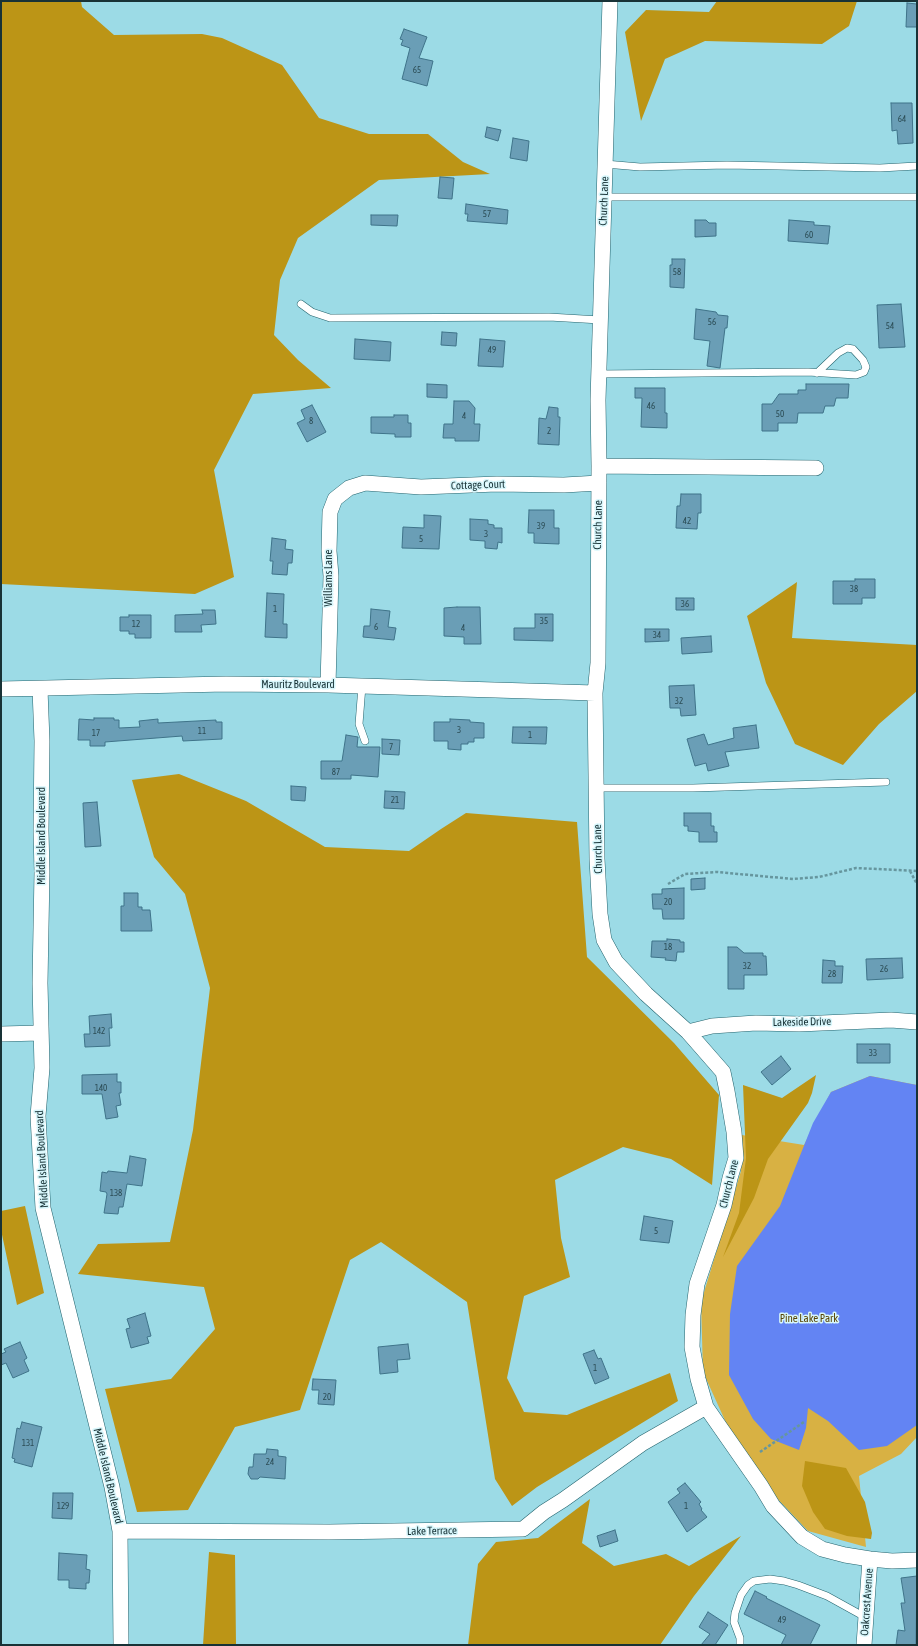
<!DOCTYPE html>
<style>
body{margin:0}
#map{position:relative;width:918px;height:1646px;overflow:hidden;background:#9cdbe6;font-family:"Asap Condensed",sans-serif}
canvas{display:block}
.frame{position:absolute;inset:0;border:2px solid #183236;pointer-events:none}
</style>
<div id="map">
<canvas width="918" height="1646"></canvas>
<div class="frame"></div>
</div>
<script>
const context = document.querySelector('canvas').getContext('2d');
context.lineJoin = 'round';
function paint(path, color) {
  context.fillStyle = color;
  context.fill(path, 'evenodd');
}
function toPath(rows) {
  const path = new Path2D();
  for (const r of rows) {
    path.moveTo(r[0], r[1]);
    for (let i = 2; i < r.length; i += 2) path.lineTo(r[i], r[i + 1]);
  }
  return path;
}
function stroke(path, color, width, dash) {
  context.strokeStyle = color;
  context.lineWidth = width;
  context.lineCap = dash ? 'butt' : 'round';
  context.setLineDash(dash || []);
  context.stroke(path);
}
function drawText(font, color, halo, rows, align = 'center') {
  context.font = font + ' "Asap Condensed",sans-serif';
  context.lineWidth = 3;
  context.setLineDash([]);
  context.textBaseline = 'middle';
  context.strokeStyle = halo;
  context.fillStyle = color;
  for (const [text, x, y, turn = 0] of rows) {
    context.save();
    context.translate(x, y);
    context.rotate((+turn || 0) * Math.PI / 180);
    context.textAlign = isNaN(turn) ? turn : align;
    if (halo) context.strokeText(text, 0, 0);
    context.fillText(text, 0, 0);
    context.restore();
  }
}
paint(toPath([
 [870,1076,917,1085,917,1437,901,1454,859,1476,866,1547,808,1531,771,1492,728,1427,703,1372,701,1302,741,1171,742,1135,804,1145,831,1092]
]), '#d8b143');
paint(toPath([
 [1,1,81,1,82,7,114,35,202,34,222,38,282,65,319,118,369,134,428,134,463,162,490,174,379,180,298,238,280,280,274,335,298,360,331,388,253,394,214,470,234,577,195,594,1,584],
 [717,1,857,1,849,26,822,44,705,41,665,59,641,121,625,32,646,10,709,12],
 [797,582,792,638,917,645,917,691,879,724,843,765,795,744,766,683,747,616],
 [179,774,246,801,325,847,409,851,441,829,466,813,577,822,587,957,674,1043,719,1095,712,1185,671,1159,623,1147,555,1180,561,1238,570,1277,524,1296,507,1378,524,1412,567,1415,670,1373,678,1401,537,1487,512,1506,495,1479,467,1302,381,1242,350,1260,300,1410,235,1427,188,1510,137,1512,105,1389,171,1379,215,1329,204,1287,78,1274,98,1244,170,1242,193,1130,210,988,185,894,154,857,132,780],
 [816,1075,812,1093,808,1103,768,1159,754,1198,723,1257,739,1213,746,1158,743,1085,782,1098],
 [25,1206,44,1293,17,1305,1,1230,1,1211],
 [805,1461,846,1468,865,1502,872,1533,871,1539,847,1536,825,1529,813,1512,802,1486],
 [590,1499,582,1543,614,1566,666,1554,689,1566,741,1536,694,1596,660,1645,468,1645,478,1564,496,1542,538,1538],
 [209,1552,235,1555,236,1645,203,1645]
]), '#bc9516');
paint(toPath([
 [870,1076,917,1085,917,1425,887,1446,859,1450,828,1421,808,1408,806,1428,799,1450,771,1439,753,1419,729,1375,730,1314,737,1266,780,1206,813,1123,831,1092]
]), '#6384f3');
const building = toPath([
 [907,3,917,4,917,27,906,27,907,3],
 [404,29,427,37,419,58,433,61,427,86,402,79,410,48,401,45,403,40,400,39,404,29],
 [891,103,912,103,913,143,898,144,897,130,892,131,891,103],
 [487,127,501,130,498,141,485,137,487,127],
 [513,138,529,141,527,161,510,158,513,138],
 [440,177,454,178,452,199,438,198,440,177],
 [466,204,508,210,507,224,467,221,468,214,465,214,466,204],
 [371,215,398,215,397,226,371,225,371,215],
 [695,220,706,220,709,223,716,223,716,236,695,237,695,220],
 [789,220,814,222,814,225,830,226,828,244,788,241,789,220],
 [672,259,685,259,684,288,670,287,670,265,672,265,672,259],
 [901,304,905,347,879,348,877,305,901,304],
 [696,309,716,312,718,315,728,316,727,328,725,328,720,368,707,366,710,341,694,339,696,309],
 [442,332,457,333,456,346,441,345,442,332],
 [355,339,391,342,390,361,354,359,355,339],
 [480,339,505,341,503,367,478,366,480,339],
 [427,384,447,385,447,398,427,397,427,384],
 [806,384,849,384,848,398,836,398,834,406,825,406,823,413,798,413,797,423,778,423,778,431,762,431,762,404,772,404,779,394,798,394,798,390,806,390,806,384],
 [635,388,665,388,665,413,667,413,667,428,641,427,642,398,635,398,635,388],
 [454,401,469,401,475,408,474,424,480,424,479,441,455,441,455,438,443,438,444,424,453,424,454,401],
 [312,405,326,432,307,442,297,423,305,419,301,410,312,405],
 [549,407,558,408,558,417,560,417,559,445,538,444,539,418,546,419,549,407],
 [394,415,408,415,408,423,411,423,411,437,395,437,395,434,371,433,371,417,394,417,394,415],
 [681,494,701,494,701,513,698,513,697,529,676,528,677,506,680,506,681,494],
 [529,510,554,510,554,528,559,528,559,544,534,543,534,533,528,533,529,510],
 [424,515,441,516,439,549,402,548,403,527,424,528,424,515],
 [470,519,488,520,488,524,494,525,494,528,502,528,502,543,498,542,497,549,485,548,485,541,470,540,470,519],
 [272,538,286,540,285,549,293,550,292,563,288,563,287,575,272,574,273,561,270,561,272,538],
 [855,579,875,579,875,598,862,598,862,604,833,604,833,581,855,581,855,579],
 [267,593,284,594,283,624,287,624,287,638,265,637,267,593],
 [676,598,694,598,694,610,676,610,676,598],
 [457,607,480,607,481,644,464,644,464,637,444,636,444,608,457,607],
 [371,609,390,611,388,627,396,628,394,640,363,637,364,626,370,626,371,609],
 [202,610,215,610,216,624,201,625,202,632,175,632,175,615,203,614,202,610],
 [535,614,553,614,553,641,514,640,514,628,535,628,535,614],
 [129,615,151,615,151,638,135,638,135,634,129,634,129,631,120,631,120,617,129,617,129,615],
 [645,629,669,629,669,641,645,642,645,629],
 [711,636,712,652,682,654,681,638,711,636],
 [694,685,696,715,681,716,680,708,670,708,669,686,694,685],
 [94,718,114,718,114,720,119,720,119,728,140,727,139,721,158,719,158,723,216,720,216,722,222,722,222,739,183,741,182,736,105,742,105,746,90,746,90,740,78,740,79,719,94,720,94,718],
 [450,719,470,720,470,722,484,723,484,738,474,738,474,742,468,742,468,744,461,744,461,750,448,749,448,741,434,741,434,722,450,722,450,719],
 [756,725,759,748,725,752,729,766,708,771,706,763,695,766,687,739,704,734,708,745,734,738,733,728,756,725],
 [513,727,547,727,546,744,512,743,513,727],
 [346,735,358,737,357,747,380,747,378,777,351,775,351,779,321,779,321,761,342,761,346,735],
 [382,739,400,740,399,755,382,754,382,739],
 [291,786,306,787,305,801,291,800,291,786],
 [385,791,405,792,404,809,384,808,385,791],
 [97,802,101,846,85,847,83,803,97,802],
 [684,813,711,813,711,826,714,826,714,832,717,832,717,842,699,842,699,832,688,831,688,826,684,826,684,813],
 [705,878,705,889,691,890,691,879,705,878],
 [684,888,684,919,663,919,662,909,653,909,652,894,662,894,662,889,684,888],
 [124,893,138,893,138,907,142,907,142,910,150,910,152,931,121,931,121,906,124,906,124,893],
 [667,939,680,940,680,942,684,942,684,952,677,952,676,961,665,960,666,958,651,957,652,941,667,941,667,939],
 [728,947,737,947,744,953,763,953,763,956,766,956,767,975,744,975,744,989,728,989,728,947],
 [902,958,903,978,867,980,866,959,902,958],
 [823,960,835,961,835,966,843,966,842,983,822,983,823,960],
 [111,1014,112,1028,109,1028,110,1046,85,1047,84,1034,90,1034,89,1016,111,1014],
 [857,1044,890,1044,890,1063,857,1063,857,1044],
 [781,1056,791,1069,772,1085,761,1072,781,1056],
 [117,1074,117,1082,121,1082,121,1093,119,1093,121,1105,116,1106,118,1117,106,1119,102,1094,82,1094,82,1075,117,1074],
 [130,1156,146,1159,142,1186,127,1184,123,1207,119,1207,118,1214,104,1213,107,1194,106,1192,100,1191,102,1172,107,1173,108,1171,127,1173,130,1156],
 [644,1216,673,1221,669,1243,640,1240,644,1216],
 [145,1313,151,1336,147,1337,149,1343,131,1348,126,1329,130,1328,127,1319,145,1313],
 [20,1342,27,1358,24,1360,29,1371,13,1378,6,1363,1,1365,1,1354,6,1352,4,1349,20,1342],
 [408,1344,410,1359,397,1360,398,1372,380,1374,378,1347,408,1344],
 [594,1350,598,1359,601,1358,609,1378,595,1384,583,1354,594,1350],
 [313,1379,336,1380,334,1405,318,1404,319,1390,312,1390,313,1379],
 [22,1422,42,1427,32,1467,14,1462,15,1459,12,1458,17,1428,20,1429,22,1422],
 [267,1449,278,1450,278,1456,286,1457,285,1479,260,1477,258,1479,251,1479,248,1474,249,1467,253,1467,254,1454,266,1454,267,1449],
 [685,1483,701,1502,699,1504,702,1509,701,1510,707,1517,687,1532,668,1502,680,1493,677,1489,685,1483],
 [53,1493,73,1493,72,1519,52,1518,53,1493],
 [615,1530,618,1541,600,1547,597,1536,615,1530],
 [59,1553,87,1555,86,1569,90,1570,89,1583,86,1583,86,1589,69,1588,69,1580,58,1580,59,1553],
 [917,1576,916,1645,896,1645,898,1630,905,1631,901,1603,905,1603,901,1578,917,1576],
 [755,1591,767,1597,766,1598,820,1625,810,1645,781,1645,786,1635,744,1614,755,1591],
 [708,1612,728,1625,715,1645,701,1645,710,1634,699,1627,708,1612]
]);
paint(building, '#6a9eb6');
stroke(building, '#3f7389', 1);
const service = toPath([
 [605,164,640,167,727,165,880,168,917,166],
 [604,197,917,197],
 [301,304,312,312,330,318,549,317,600,320],
 [599,374,808,372,856,375,864,372,866,367,863,360,853,349,847,348,838,353,817,373],
 [362,686,359,724,365,741],
 [597,788,693,788,886,782],
 [740,1645,740,1638,734,1622,735,1613,741,1595,748,1585,754,1581,770,1579,784,1581,798,1585,827,1596,865,1617]
]);
const minor = toPath([
 [610,1,598,400,599,466,598,663,595,693,597,859,600,914,604,940,616,962,646,994,688,1032,723,1072,727,1091,734,1132,736,1158,730,1178,724,1205,697,1284,693,1315,692,1347,698,1379,706,1407,761,1486,773,1506,802,1537,822,1549,845,1555,870,1559,892,1561,917,1560],
 [599,466,816,468],
 [328,685,331,576,329,551,330,512,335,499,349,488,365,483,421,487,497,484,564,485,599,483],
 [1,689,226,684,328,685,595,693],
 [40,689,42,741,41,831,42,872,40,983,42,1068,38,1116,43,1208,112,1487,120,1531,121,1645],
 [688,1032,712,1026,756,1023,799,1024,891,1020,917,1022],
 [1,1034,40,1033],
 [120,1531,329,1532,523,1529,544,1512,563,1500,643,1443,706,1407],
 [864,1645,870,1559]
]);
stroke(service, '#23636d', 8);
stroke(minor, '#23636d', 16);
stroke(toPath([
 [910,871,917,884],
 [668,884,685,874,717,872,793,879,819,877,856,868,917,871],
 [760,1452,804,1422]
]), '#66969e', 2.5, [3, 2]);
stroke(service, '#fff', 7);
stroke(minor, '#fff', 15);
drawText('9px', '#2c4d56', null, [
 ["65",417,70],
 ["64",902,119],
 ["57",487,214],
 ["60",809,235],
 ["58",677,272],
 ["56",712,322],
 ["54",890,326],
 ["49",492,350],
 ["46",651,406],
 ["50",780,414],
 ["4",464,416],
 ["8",311,421],
 ["2",549,431],
 ["42",687,521],
 ["39",541,526],
 ["3",486,534],
 ["5",421,539],
 ["38",854,589],
 ["36",685,604],
 ["1",275,609],
 ["35",544,621],
 ["12",136,624],
 ["6",376,627],
 ["4",463,628],
 ["34",657,635],
 ["32",679,701],
 ["3",459,730],
 ["11",202,731],
 ["17",96,733],
 ["1",530,735],
 ["7",391,747],
 ["87",336,772],
 ["21",395,800],
 ["20",668,902],
 ["18",668,947],
 ["32",747,966],
 ["26",884,969],
 ["28",832,974],
 ["142",99,1031],
 ["33",873,1053],
 ["140",101,1088],
 ["138",116,1193],
 ["5",656,1231],
 ["1",595,1368],
 ["20",327,1397],
 ["131",28,1443],
 ["24",270,1462],
 ["129",63,1506],
 ["1",686,1506],
 ["49",782,1620]
]);
drawText('11px', '#183236', '#d7f6fb', [
 ["Church Lane",604,201,-88],
 ["Cottage Court",478,485,-2],
 ["Church Lane",598,525,-89],
 ["Williams Lane",329,578,-90],
 ["Mauritz Boulevard",298,685],
 ["Middle Island Boulevard",42,836,-90],
 ["Church Lane",598,849,-91],
 ["Lakeside Drive",802,1022,-1],
 ["Middle Island Boulevard",42,1159,-93],
 ["Church Lane",729,1184,-76],
 ["Middle Island Boulevard",108,1476,77],
 ["Lake Terrace",432,1531,-1],
 ["Oakcrest Avenue",867,1602,-86]
]);
drawText('11px', '#584302', '#d7f6fb', [
 ["Pine Lake Park",809,1319]
]);
</script>
